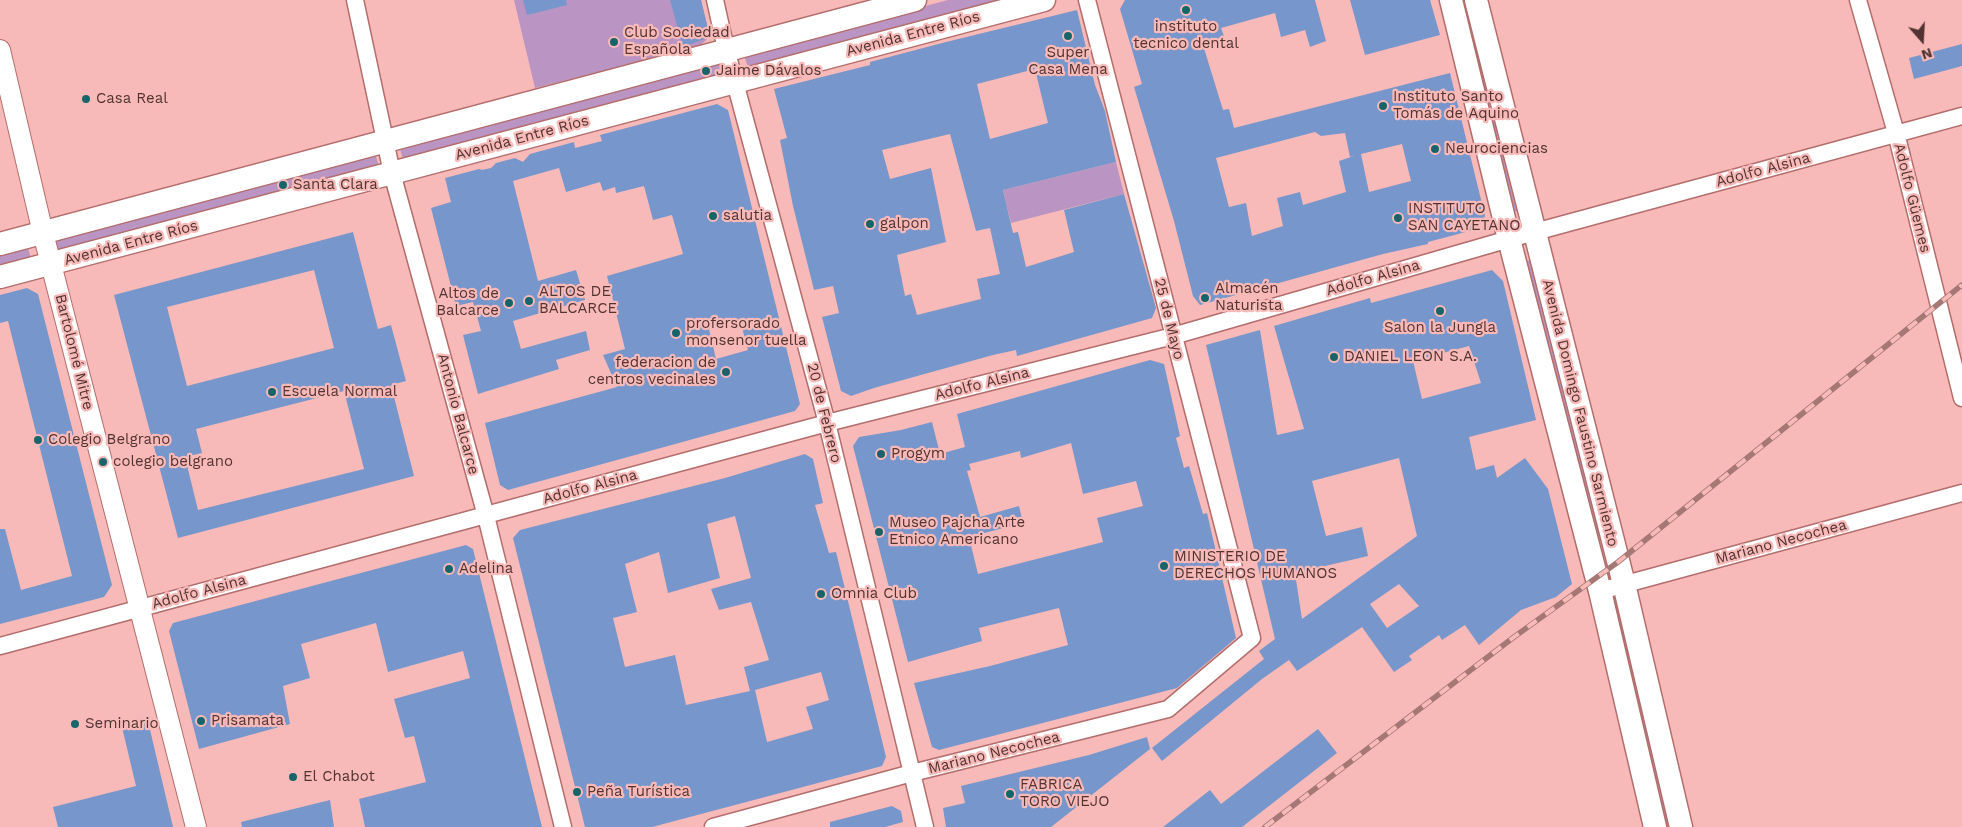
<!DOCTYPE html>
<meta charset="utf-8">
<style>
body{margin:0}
#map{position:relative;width:1962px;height:827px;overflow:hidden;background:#f8bab8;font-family:"Work Sans",sans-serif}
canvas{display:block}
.north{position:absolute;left:1897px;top:15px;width:50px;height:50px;-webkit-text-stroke:4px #f8bab8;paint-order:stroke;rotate:161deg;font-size:14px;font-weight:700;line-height:20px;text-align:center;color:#523332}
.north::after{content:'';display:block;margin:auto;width:18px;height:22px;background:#523332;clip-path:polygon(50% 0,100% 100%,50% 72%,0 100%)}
</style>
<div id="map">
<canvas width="1962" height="827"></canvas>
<div class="north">N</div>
</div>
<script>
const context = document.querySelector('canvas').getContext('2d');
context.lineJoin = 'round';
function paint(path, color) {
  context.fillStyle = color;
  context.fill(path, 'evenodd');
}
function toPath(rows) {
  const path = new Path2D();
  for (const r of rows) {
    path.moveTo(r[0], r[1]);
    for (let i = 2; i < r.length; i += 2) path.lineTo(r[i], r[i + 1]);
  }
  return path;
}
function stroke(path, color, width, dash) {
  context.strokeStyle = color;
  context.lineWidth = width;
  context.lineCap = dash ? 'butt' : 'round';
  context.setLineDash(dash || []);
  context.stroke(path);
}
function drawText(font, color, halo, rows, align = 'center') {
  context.font = font + ' "Work Sans",sans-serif';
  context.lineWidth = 4.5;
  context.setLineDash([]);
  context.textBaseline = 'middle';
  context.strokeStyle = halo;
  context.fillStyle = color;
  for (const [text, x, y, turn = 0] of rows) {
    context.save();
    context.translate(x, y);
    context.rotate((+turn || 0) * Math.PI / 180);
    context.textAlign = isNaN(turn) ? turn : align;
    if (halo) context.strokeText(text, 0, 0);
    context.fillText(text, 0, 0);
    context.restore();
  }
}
paint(toPath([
 [514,0,701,0,710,37,698,47,535,88],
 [948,0,1002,0,748,68,744,55],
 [1459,0,1466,0,1520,211,1513,212],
 [719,61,723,74,403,159,399,146],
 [375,153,379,167,59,252,55,239],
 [1116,162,1124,194,1011,223,1003,190],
 [27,245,31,258,0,266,0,252],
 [1532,260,1603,540,1596,542,1525,261],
 [1622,616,1673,827,1665,827,1615,618]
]), '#ba94c2');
paint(toPath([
 [523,0,566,0,567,5,527,15],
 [670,0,701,0,710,37,683,47],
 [1125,0,1315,0,1326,41,1310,47,1305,30,1281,37,1275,13,1221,28,1225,39,1203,45,1223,110,1229,109,1234,128,1450,73,1485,216,1477,229,1428,242,1428,244,1383,254,1200,305,1193,296,1174,221,1134,87,1142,84,1120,9],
 [1315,132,1321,136,1345,133,1350,157,1354,156,1339,161,1346,192,1303,205,1300,192,1277,198,1283,226,1252,236,1246,203,1229,207,1216,158],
 [1402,144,1411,181,1369,192,1361,154],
 [1350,0,1430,0,1440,35,1365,55],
 [1077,10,1095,85,1105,111,1116,162,1003,190,1013,233,1018,232,1026,267,1074,252,1064,210,1124,194,1156,308,1152,318,1017,356,1016,350,993,355,874,388,851,396,841,391,822,317,839,313,833,286,814,290,793,206,780,140,787,138,774,89,870,65,870,62,946,42],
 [1035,69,1048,123,990,139,977,84],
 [950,134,976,231,990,228,1000,274,977,279,981,299,917,315,911,294,905,296,897,255,946,242,931,168,890,179,882,150],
 [1962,44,1962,66,1914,79,1909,58],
 [717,104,728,110,800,404,795,411,508,490,500,485,485,423,617,387,603,355,625,349,607,276,683,254,672,215,653,220,644,186,616,193,615,187,603,191,600,182,566,192,559,168,513,181,538,281,576,270,585,300,513,321,521,349,586,331,590,350,556,360,559,369,478,394,463,335,481,331,473,302,456,306,431,208,451,202,445,178,479,169,482,170,491,168,496,163,515,158,523,162,530,154,574,142,575,148,602,141,600,135],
 [740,320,748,350,716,359,709,329],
 [353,232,378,329,391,325,406,381,391,385,414,476,178,538,114,295],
 [314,270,334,348,187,386,167,307],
 [344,391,364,469,198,510,185,457,202,453,196,429],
 [1492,270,1503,281,1536,420,1469,437,1476,470,1494,465,1497,478,1525,458,1548,489,1572,584,1556,597,1521,610,1479,645,1465,625,1442,640,1439,635,1409,656,1412,660,1394,672,1362,627,1297,671,1289,660,1262,679,1162,761,1152,748,1264,659,1259,651,1275,639,1206,345,1260,330,1277,435,1304,429,1274,326,1370,298,1371,303],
 [1469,346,1481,383,1422,399,1413,361],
 [1399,458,1417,536,1302,619,1295,573,1368,556,1362,527,1326,536,1312,481],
 [1399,584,1419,606,1387,628,1370,604],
 [27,288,38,294,112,585,104,597,0,624,0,529,5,529,21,590,72,576,8,321,0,323,0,295],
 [1150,360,1164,364,1180,436,1176,438,1184,468,1189,466,1203,514,1207,513,1236,638,1177,688,939,750,932,747,914,683,990,666,1068,645,1059,608,979,628,982,641,908,662,853,446,859,437,901,430,932,422,940,454,965,447,957,414],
 [1071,443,1083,494,1136,481,1143,506,1097,518,1103,542,978,574,969,537,1023,523,1019,506,980,517,967,471,971,470,969,464,1020,451,1021,458],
 [805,454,813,459,823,503,815,505,829,553,836,552,886,757,882,766,652,827,585,827,513,538,520,530,725,478],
 [735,516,751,578,711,589,719,610,751,602,769,660,744,667,750,691,686,705,675,655,625,667,613,618,637,612,625,564,659,552,668,593,720,578,707,524],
 [821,672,829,700,806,707,813,729,767,742,755,690],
 [466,545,473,549,542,827,365,827,359,799,426,782,414,736,405,738,394,699,470,678,463,651,388,672,376,623,301,644,310,678,283,686,290,724,199,749,169,631,173,623],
 [147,717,173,827,58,827,53,807,136,786,121,723],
 [1318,729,1337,753,1242,827,1163,827,1210,790,1221,804],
 [1147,737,1150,749,1051,827,946,827,943,808,965,803,961,786,1089,755],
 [330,800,334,827,242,827,241,822],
 [892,806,901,811,903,822,885,827,830,827,830,822]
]), '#7796cb');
const minor = toPath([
 [355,0,392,173,486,516,563,827],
 [715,0,726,49,827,423,925,827],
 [1858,0,1896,133,1962,398],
 [1600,591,1962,493],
 [0,646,827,423,1173,336,1509,239,1962,116],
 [713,827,912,773,1168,709,1252,638,1087,0]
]);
const tertiary = toPath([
 [0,50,43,233,196,827]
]);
const secondary = toPath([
 [1451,0,1509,239,1600,591,1655,827],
 [1476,0,1624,584,1681,827],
 [0,244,915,0],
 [0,277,1044,0]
]);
stroke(minor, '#b36d6c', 19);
stroke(tertiary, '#b36d6c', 22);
stroke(secondary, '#b36d6c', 25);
stroke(minor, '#fff', 16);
stroke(tertiary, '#fff', 20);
stroke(secondary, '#fff', 22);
const rail = toPath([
 [1265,827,1514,637,1618,562,1962,285]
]);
stroke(rail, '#a57775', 5.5);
stroke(rail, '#f8bab8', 4, [11]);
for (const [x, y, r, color] of [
 [1186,10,5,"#17656a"],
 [1068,36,5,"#17656a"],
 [614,42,5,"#17656a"],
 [706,71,5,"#17656a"],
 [86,99,5,"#17656a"],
 [1383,106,5,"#17656a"],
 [1435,149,5,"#17656a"],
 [283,185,5,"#17656a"],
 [713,216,5,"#17656a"],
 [1398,218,5,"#17656a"],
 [870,224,5,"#17656a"],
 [1205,298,5,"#17656a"],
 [529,301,5,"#17656a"],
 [509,303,5,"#17656a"],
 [1440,311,5,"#17656a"],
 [676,333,5,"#17656a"],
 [1334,357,5,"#17656a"],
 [726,372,5,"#17656a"],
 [272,392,5,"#17656a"],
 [38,440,5,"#17656a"],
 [881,454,5,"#17656a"],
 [103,462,5,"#17656a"],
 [879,532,5,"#17656a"],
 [1164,566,5,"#17656a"],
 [449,569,5,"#17656a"],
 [821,594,5,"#17656a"],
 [201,721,5,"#17656a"],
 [75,724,5,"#17656a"],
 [293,777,5,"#17656a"],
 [577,792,5,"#17656a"],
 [1010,794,5,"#17656a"]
]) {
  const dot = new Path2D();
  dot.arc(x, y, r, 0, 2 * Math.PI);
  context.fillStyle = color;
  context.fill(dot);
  stroke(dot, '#f8bab8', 2);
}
drawText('15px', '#523332', '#f8bab8', [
 ["instituto",1186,27,"center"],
 ["tecnico dental",1186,44,"center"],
 ["Club Sociedad",624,33],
 ["Española",624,50],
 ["Super",1068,53,"center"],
 ["Casa Mena",1068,70,"center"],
 ["Jaime Dávalos",716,71],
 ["Instituto Santo",1393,97],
 ["Tomás de Aquino",1393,114],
 ["Casa Real",96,99],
 ["Neurociencias",1445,149],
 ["Santa Clara",293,185],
 ["INSTITUTO",1408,209],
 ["SAN CAYETANO",1408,226],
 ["salutia",723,216],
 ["galpon",880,224],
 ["Almacén",1215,289],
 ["Naturista",1215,306],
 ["ALTOS DE",539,292],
 ["BALCARCE",539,309],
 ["Altos de",499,294,"right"],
 ["Balcarce",499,311,"right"],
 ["profersorado",686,324],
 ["monsenor tuella",686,341],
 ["Salon la Jungla",1440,328,"center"],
 ["DANIEL LEON S.A.",1344,357],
 ["federacion de",716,363,"right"],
 ["centros vecinales",716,380,"right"],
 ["Escuela Normal",282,392],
 ["Colegio Belgrano",48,440],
 ["Progym",891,454],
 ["colegio belgrano",113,462],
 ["Museo Pajcha Arte",889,523],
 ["Etnico Americano",889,540],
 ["MINISTERIO DE",1174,557],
 ["DERECHOS HUMANOS",1174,574],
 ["Adelina",459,569],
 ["Omnia Club",831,594],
 ["Prisamata",211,721],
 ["Seminario",85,724],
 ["El Chabot",303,777],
 ["FABRICA",1020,785],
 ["TORO VIEJO",1020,802],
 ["Peña Turística",587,792]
], 'left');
drawText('15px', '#523332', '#f8bab8', [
 ["Avenida Entre Ríos",913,34,-15],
 ["Avenida Entre Ríos",522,138,-15],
 ["Adolfo Alsina",1763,170,-15],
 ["Adolfo Güemes",1912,198,76],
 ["Avenida Entre Ríos",131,243,-15],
 ["Adolfo Alsina",1373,278,-16],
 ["25 de Mayo",1169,319,76],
 ["Bartolomé Mitre",74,352,76],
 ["Adolfo Alsina",982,384,-14],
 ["20 de Febrero",824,413,76],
 ["Avenida Domingo Faustino Sarmiento",1580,413,76],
 ["Antonio Balcarce",458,414,75],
 ["Adolfo Alsina",590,487,-15],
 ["Mariano Necochea",1781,542,-15],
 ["Adolfo Alsina",199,592,-15],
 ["Mariano Necochea",994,753,-14]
]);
</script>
